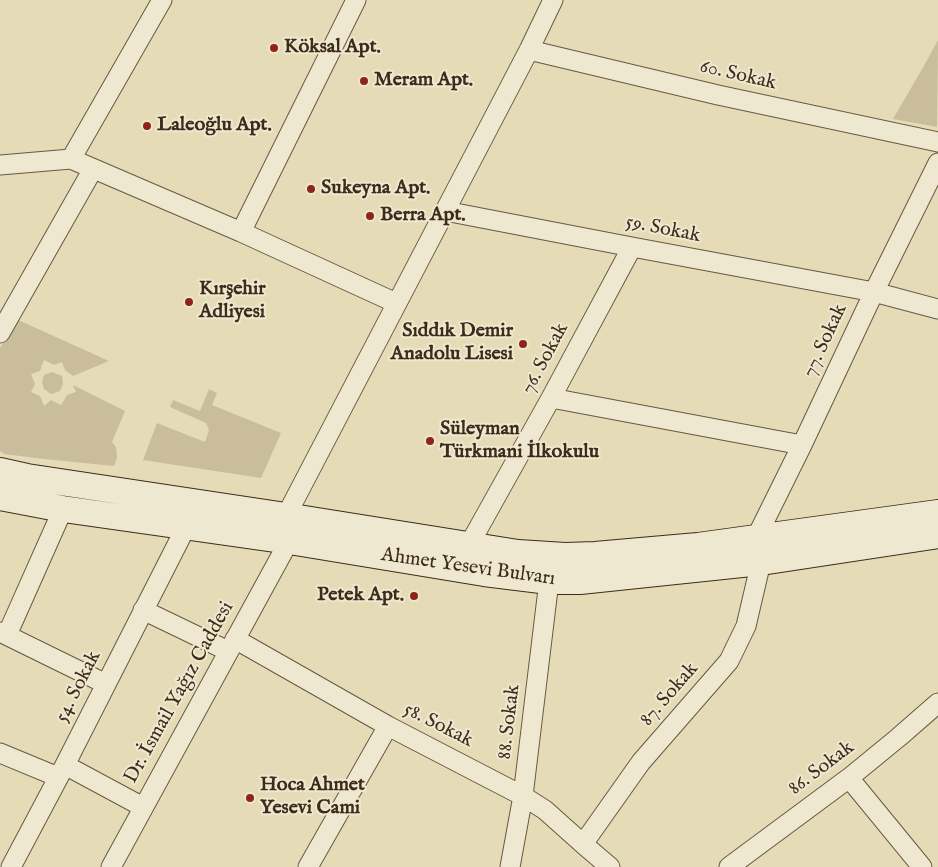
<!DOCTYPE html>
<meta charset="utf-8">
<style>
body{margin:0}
canvas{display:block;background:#e5dbb7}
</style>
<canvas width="938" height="867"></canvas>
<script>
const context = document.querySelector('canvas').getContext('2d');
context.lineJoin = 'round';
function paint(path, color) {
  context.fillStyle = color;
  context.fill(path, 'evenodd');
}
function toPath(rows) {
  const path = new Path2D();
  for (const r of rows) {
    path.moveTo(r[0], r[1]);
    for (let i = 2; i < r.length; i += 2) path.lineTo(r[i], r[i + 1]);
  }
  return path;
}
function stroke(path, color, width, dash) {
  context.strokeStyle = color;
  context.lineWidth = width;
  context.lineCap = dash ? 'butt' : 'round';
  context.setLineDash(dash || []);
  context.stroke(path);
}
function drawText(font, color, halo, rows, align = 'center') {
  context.font = font + ' "IM FELL English",serif';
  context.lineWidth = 4;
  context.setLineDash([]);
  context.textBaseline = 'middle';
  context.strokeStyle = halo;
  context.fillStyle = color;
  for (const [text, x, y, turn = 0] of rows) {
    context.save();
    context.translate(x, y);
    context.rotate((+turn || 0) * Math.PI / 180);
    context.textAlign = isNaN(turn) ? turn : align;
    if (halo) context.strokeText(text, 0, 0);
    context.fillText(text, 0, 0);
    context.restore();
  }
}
paint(toPath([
 [938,40,937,127,893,119,925,64],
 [16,319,109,361,73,376,65,370,62,362,54,365,44,360,40,371,31,374,35,384,31,392,40,396,44,406,51,400,61,405,67,395,76,392,73,385,125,411,112,442,116,447,117,458,114,466,44,459,4,454,0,451,0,348],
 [52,372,62,376,63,384,60,391,51,394,44,389,42,382,44,375],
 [209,389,217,393,212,405,281,433,261,478,143,460,157,423,205,442,209,430,206,423,170,407,173,400,200,411]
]), '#c9bd9c');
const street = toPath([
 [529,50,718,95,938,142],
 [71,159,162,0],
 [0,165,71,159,241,232,396,303],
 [445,211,632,247,874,292,938,309],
 [241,232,356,0],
 [0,333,93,169],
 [551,398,802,445],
 [286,516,529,50,553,0],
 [756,538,802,445,874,292,938,163],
 [469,545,551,398,632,247],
 [143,610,228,651],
 [0,632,106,684],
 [7,635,63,509],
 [235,639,388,726,523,796,545,810,583,844,610,867],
 [0,753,58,777],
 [65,765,143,807],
 [849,778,922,867],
 [583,844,641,762,729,661,746,626,761,562],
 [11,867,65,765,186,527],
 [111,867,289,541],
 [308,867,388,726],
 [510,867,523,796,549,581],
 [729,867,849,778,899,737,938,703]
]);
const secondary = toPath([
 [0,471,27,477,286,516,518,553,565,556,595,555,698,546,938,513],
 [0,497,63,509,289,541,484,573,549,581,580,581,761,562,938,535]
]);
stroke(street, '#685842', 21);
stroke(secondary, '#3e2c1b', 28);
stroke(street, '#eee8d0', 19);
stroke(secondary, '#eee8d0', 26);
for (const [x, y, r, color] of [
 [274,48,5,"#8f2418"],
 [364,81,5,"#8f2418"],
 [147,126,5,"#8f2418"],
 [311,189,5,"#8f2418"],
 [370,216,5,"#8f2418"],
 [189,302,5,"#8f2418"],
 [523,344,5,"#8f2418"],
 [430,441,5,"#8f2418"],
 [414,596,5,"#8f2418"],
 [250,798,5,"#8f2418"]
]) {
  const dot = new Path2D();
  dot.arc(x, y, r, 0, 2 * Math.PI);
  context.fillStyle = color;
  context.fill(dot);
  stroke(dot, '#eee8d0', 2);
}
drawText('bold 20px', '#3e2c1b', '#eee8d0', [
 ["Köksal Apt.",284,48],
 ["Meram Apt.",374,81],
 ["Laleoğlu Apt.",157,126],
 ["Sukeyna Apt.",321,189],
 ["Berra Apt.",380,216],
 ["Kırşehir",199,290],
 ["Adliyesi",199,313],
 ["Sıddık Demir",513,332,"right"],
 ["Anadolu Lisesi",513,355,"right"],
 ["Süleyman",440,430],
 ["Türkmani İlkokulu",440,453],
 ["Petek Apt.",404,596,"right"],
 ["Hoca Ahmet",260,786],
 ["Yesevi Cami",260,809]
], 'left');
drawText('20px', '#3e2c1b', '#eee8d0', [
 ["60. Sokak",738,76,13],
 ["59. Sokak",663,230,11],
 ["77. Sokak",826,341,-65],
 ["76. Sokak",546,359,-62],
 ["Ahmet Yesevi Bulvarı",468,568,8],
 ["54. Sokak",79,687,-63],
 ["Dr. İsmail Yağız Caddesi",180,693,-61],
 ["87. Sokak",670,695,-49],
 ["88. Sokak",510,722,-83],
 ["58. Sokak",438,726,27],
 ["86. Sokak",822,769,-37]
]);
</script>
